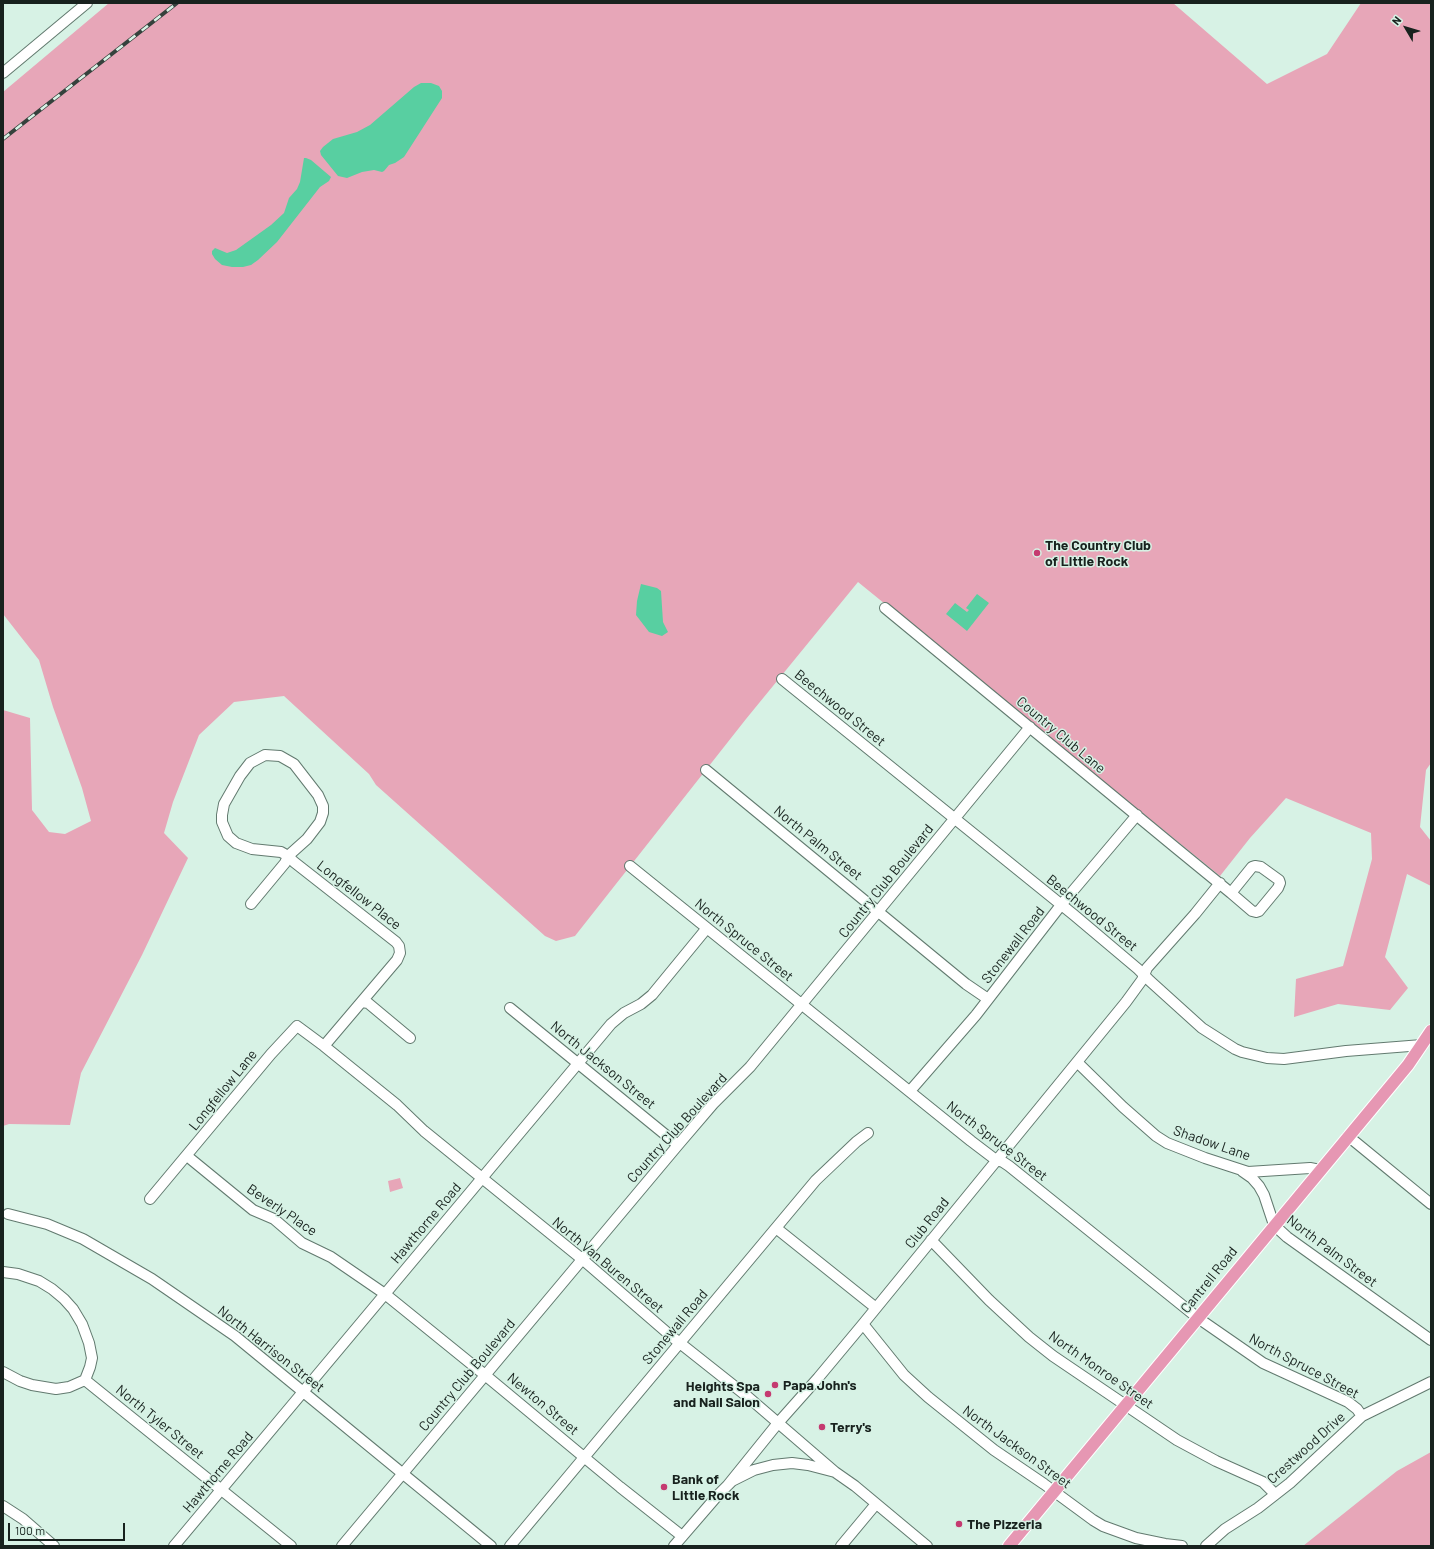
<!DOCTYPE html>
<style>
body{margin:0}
#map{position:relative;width:1434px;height:1549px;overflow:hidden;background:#d7f2e5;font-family:Barlow,sans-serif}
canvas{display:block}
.frame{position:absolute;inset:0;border:4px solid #18221e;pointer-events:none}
.north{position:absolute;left:1386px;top:8px;width:40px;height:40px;-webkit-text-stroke:3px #d7f2e5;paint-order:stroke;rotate:308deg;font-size:11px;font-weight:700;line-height:16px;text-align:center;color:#18221e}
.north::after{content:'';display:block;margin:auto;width:14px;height:18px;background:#18221e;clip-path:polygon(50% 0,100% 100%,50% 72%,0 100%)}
.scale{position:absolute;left:8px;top:1523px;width:117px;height:18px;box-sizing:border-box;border:2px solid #18221e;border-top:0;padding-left:5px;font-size:12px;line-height:14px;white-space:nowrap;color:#18221e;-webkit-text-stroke:3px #d7f2e5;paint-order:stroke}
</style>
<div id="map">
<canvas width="1434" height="1549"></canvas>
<div class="frame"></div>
<div class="north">N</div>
<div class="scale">100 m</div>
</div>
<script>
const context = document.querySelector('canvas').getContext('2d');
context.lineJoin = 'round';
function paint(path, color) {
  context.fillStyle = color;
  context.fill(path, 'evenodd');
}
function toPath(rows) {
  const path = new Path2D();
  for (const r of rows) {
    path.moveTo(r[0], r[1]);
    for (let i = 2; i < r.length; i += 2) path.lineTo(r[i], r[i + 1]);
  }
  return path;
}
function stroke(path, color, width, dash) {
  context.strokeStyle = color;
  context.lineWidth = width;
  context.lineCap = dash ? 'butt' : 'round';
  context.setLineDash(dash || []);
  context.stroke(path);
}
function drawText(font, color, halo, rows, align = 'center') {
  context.font = font + ' Barlow,sans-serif';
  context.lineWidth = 3;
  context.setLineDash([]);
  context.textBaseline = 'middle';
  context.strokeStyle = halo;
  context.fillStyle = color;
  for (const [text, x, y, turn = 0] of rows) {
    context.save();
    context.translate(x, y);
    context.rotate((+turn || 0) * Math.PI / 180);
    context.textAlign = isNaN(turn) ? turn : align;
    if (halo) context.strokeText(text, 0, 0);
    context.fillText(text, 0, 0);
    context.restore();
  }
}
paint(toPath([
 [109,3,1173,3,1267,84,1327,54,1361,3,1431,3,1431,763,1426,770,1420,827,1431,841,1431,886,1407,874,1385,957,1408,988,1390,1010,1338,1004,1294,1017,1296,979,1343,966,1372,859,1371,833,1286,798,1250,838,1220,876,858,582,746,719,575,936,556,941,545,936,376,785,369,774,284,696,234,702,199,735,173,802,164,833,188,858,142,955,81,1073,70,1125,9,1124,3,1126,3,710,30,718,32,810,49,832,65,834,91,821,82,788,53,707,39,660,3,614,3,92],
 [400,1178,403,1188,390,1192,388,1181],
 [1431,1452,1431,1546,1303,1546,1397,1471]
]), '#e7a6b8');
paint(toPath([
 [421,83,431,83,439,86,442,91,442,98,404,157,395,163,389,165,384,171,382,172,374,170,362,172,347,178,338,176,321,155,320,151,323,147,333,139,357,132,370,125,414,87],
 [304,158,306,158,311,160,331,177,329,181,320,187,277,242,258,260,251,265,243,267,232,267,222,265,215,259,212,254,212,251,215,248,227,253,236,250,271,225,284,213,289,198,297,189,300,182],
 [641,584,657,588,661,591,663,622,668,632,662,636,649,632,636,615,637,601],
 [977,594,989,603,967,631,946,614,955,603,967,612,969,610,966,608]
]), '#58cfa1');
const minor = toPath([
 [3,73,87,3],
 [885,608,1176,848,1231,893],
 [782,679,1074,915,1138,969,1150,981,1202,1028,1235,1049,1242,1052,1267,1058,1284,1059,1346,1051,1422,1045],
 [265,755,280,756,294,764,318,795,323,806,323,813,320,822,307,839,288,856,281,852,252,849,236,843,228,836,222,822,222,815,224,804,240,776,250,763,265,755],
 [706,770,966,984,988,999],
 [630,866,971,1141,996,1160,1003,1162,1009,1166,1198,1318,1263,1363,1348,1402,1357,1409,1362,1416],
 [1255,866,1261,867,1279,880,1280,883,1278,888,1259,911,1256,912,1252,911,1231,893,1252,867,1255,866],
 [251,904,285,863,288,856,294,862,396,942,399,946,400,953,397,960,324,1046],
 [362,1002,368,1003,410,1038],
 [510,1008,678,1145],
 [1077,1062,1123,1107,1156,1136,1167,1143,1205,1158,1248,1172,1310,1168,1320,1170],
 [910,1091,976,1015,1061,905,1137,815],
 [1348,1136,1431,1204],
 [187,1156,253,1210,274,1219,302,1243,331,1257,385,1294,485,1375,620,1487,682,1536],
 [1242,1171,1252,1178,1259,1186,1264,1195,1274,1225,1287,1237,1431,1340],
 [150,1199,271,1054,297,1026,324,1046,397,1105,424,1131,582,1259,671,1336,748,1397,835,1472],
 [8,1214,47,1224,83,1239,152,1279,235,1336,491,1546],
 [776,1228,876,1308],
 [931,1240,989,1300,1029,1337,1053,1356,1177,1440,1216,1461,1263,1482,1275,1494],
 [3,1272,18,1274,39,1281,52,1289,64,1299,73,1309,82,1324,89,1343,92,1358,90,1367,85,1380,69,1387,56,1389,32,1385,20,1381,3,1372],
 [863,1324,904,1375,928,1397,994,1450,1044,1484,1093,1520,1103,1526,1136,1538,1165,1544,1182,1546],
 [85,1380,291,1546],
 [728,1485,778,1423,818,1378,863,1324,1126,1002,1142,980,1147,968,1195,914,1220,883],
 [3,1506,23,1519,54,1546],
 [174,1546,611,1024,624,1013,641,1004,652,995,707,928],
 [342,1546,678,1145,713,1104,750,1067,1030,727],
 [510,1546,816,1180,856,1142,868,1133],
 [674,1546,718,1495,732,1481,754,1470,773,1465,792,1463,808,1465,835,1472,855,1486,927,1546],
 [841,1546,876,1504],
 [1206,1546,1225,1529,1258,1508,1290,1483,1362,1416,1431,1382]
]);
const major = toPath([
 [1009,1546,1408,1065,1431,1031]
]);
stroke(minor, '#627a6f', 12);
stroke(major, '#fff', 14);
stroke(minor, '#fff', 10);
stroke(major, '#e697b3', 12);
const rail = toPath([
 [3,139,177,3]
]);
stroke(rail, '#35413c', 4);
stroke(rail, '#d7f2e5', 2.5, [8]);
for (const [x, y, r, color] of [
 [1037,553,4,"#c53a70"],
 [775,1385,4,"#c53a70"],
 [768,1394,4,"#c53a70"],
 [822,1427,4,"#c53a70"],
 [664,1487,4,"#c53a70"],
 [959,1524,4,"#c53a70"]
]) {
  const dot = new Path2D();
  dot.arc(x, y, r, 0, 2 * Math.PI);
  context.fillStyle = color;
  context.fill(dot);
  stroke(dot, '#d7f2e5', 1.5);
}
drawText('bold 14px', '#18221e', '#d7f2e5', [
 ["The Country Club",1045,545],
 ["of Little Rock",1045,561],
 ["Papa John's",783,1385],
 ["Heights Spa",760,1386,"right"],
 ["and Nail Salon",760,1402,"right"],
 ["Terry's",830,1427],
 ["Bank of",672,1479],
 ["Little Rock",672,1495],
 ["The Pizzeria",967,1524]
], 'left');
drawText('14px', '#18221e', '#d7f2e5', [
 ["Beechwood Street",840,708,39],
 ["Country Club Lane",1061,735,40],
 ["North Palm Street",818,843,39],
 ["Country Club Boulevard",886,881,-51],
 ["Longfellow Place",359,895,38],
 ["Beechwood Street",1092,913,39],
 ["North Spruce Street",744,940,39],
 ["Stonewall Road",1013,945,-52],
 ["North Jackson Street",603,1065,39],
 ["Longfellow Lane",223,1090,-51],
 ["Country Club Boulevard",677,1128,-48],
 ["North Spruce Street",997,1141,37],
 ["Shadow Lane",1212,1143,19],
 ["Beverly Place",282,1210,34],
 ["Hawthorne Road",426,1223,-50],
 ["Club Road",927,1223,-51],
 ["North Palm Street",1332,1251,37],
 ["North Van Buren Street",608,1265,40],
 ["Cantrell Road",1209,1280,-51],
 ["Stonewall Road",675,1327,-50],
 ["North Harrison Street",271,1349,38],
 ["North Spruce Street",1304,1366,28],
 ["North Monroe Street",1101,1370,35],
 ["Country Club Boulevard",467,1375,-50],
 ["Newton Street",543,1404,40],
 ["North Tyler Street",160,1422,39],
 ["North Jackson Street",1017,1447,36],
 ["Crestwood Drive",1306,1448,-42],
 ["Hawthorne Road",218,1472,-50]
]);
</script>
